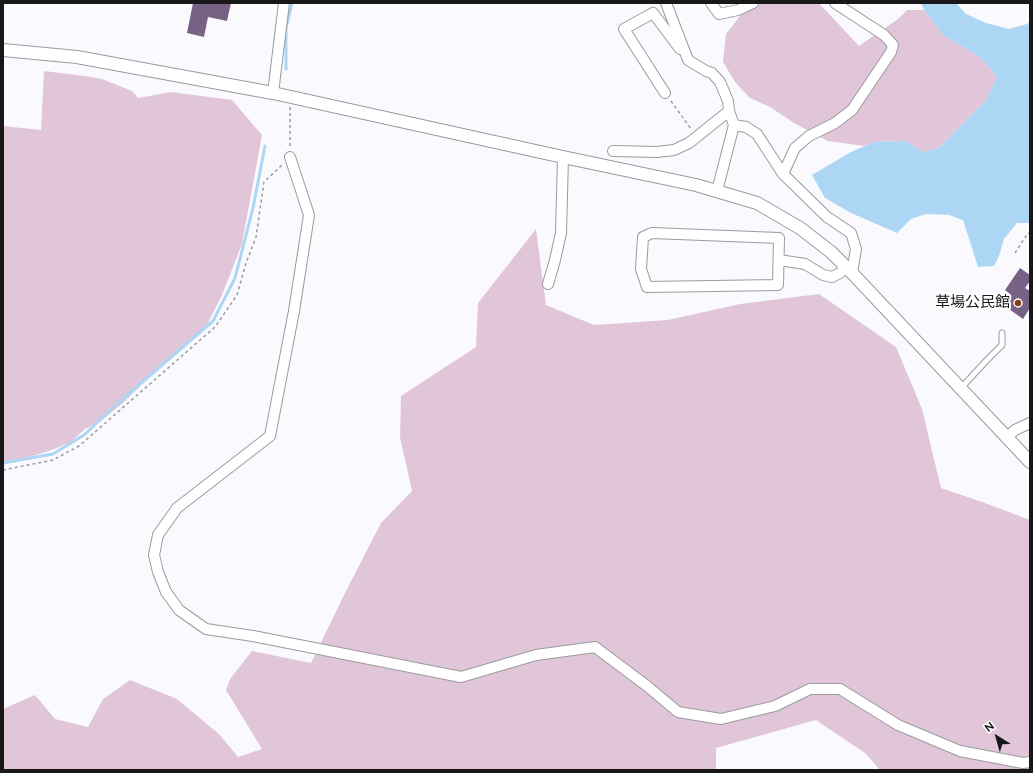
<!DOCTYPE html>
<meta charset="utf-8">
<style>
body{margin:0}
#map{position:relative;width:1033px;height:773px;overflow:hidden;background:#fafafe;font-family:Figtree,sans-serif}
canvas{display:block}
.frame{position:absolute;inset:0;border:4px solid #181819;pointer-events:none}
.north{position:absolute;left:977px;top:717px;width:40px;height:40px;-webkit-text-stroke:3px #fff;paint-order:stroke;rotate:323deg;font-size:11px;font-weight:700;line-height:16px;text-align:center;color:#181819}
.north::after{content:'';display:block;margin:auto;width:14px;height:18px;background:#181819;clip-path:polygon(50% 0,100% 100%,50% 72%,0 100%)}
</style>
<div id="map">
<canvas width="1033" height="773"></canvas>
<div class="frame"></div>
<div class="north">N</div>
</div>
<script>
const context = document.querySelector('canvas').getContext('2d');
context.lineJoin = 'round';
function paint(path, color) {
  context.fillStyle = color;
  context.fill(path, 'evenodd');
}
function toPath(rows) {
  const path = new Path2D();
  for (const r of rows) {
    path.moveTo(r[0], r[1]);
    for (let i = 2; i < r.length; i += 2) path.lineTo(r[i], r[i + 1]);
  }
  return path;
}
function stroke(path, color, width, dash) {
  context.strokeStyle = color;
  context.lineWidth = width;
  context.lineCap = dash ? 'butt' : 'round';
  context.setLineDash(dash || []);
  context.stroke(path);
}
function drawText(font, color, halo, rows, align = 'center') {
  context.font = font + ' Figtree,"Noto Sans JP",sans-serif';
  context.lineWidth = 4;
  context.setLineDash([]);
  context.textBaseline = 'middle';
  context.strokeStyle = halo;
  context.fillStyle = color;
  for (const [text, x, y, turn = 0] of rows) {
    context.save();
    context.translate(x, y);
    context.rotate((+turn || 0) * Math.PI / 180);
    context.textAlign = isNaN(turn) ? turn : align;
    if (halo) context.strokeText(text, 0, 0);
    context.fillText(text, 0, 0);
    context.restore();
  }
}
paint(toPath([
 [755,3,819,3,859,46,898,19,907,10,924,10,944,36,980,57,997,77,986,100,939,148,923,152,906,141,874,142,864,146,828,141,794,123,770,107,750,98,735,82,723,62,726,34,743,12],
 [44,71,85,76,102,79,132,91,138,98,171,92,232,100,262,135,242,244,222,295,206,327,175,355,149,377,123,403,97,424,85,429,71,442,52,450,26,458,3,461,3,126,41,130],
 [536,229,546,305,594,325,668,320,740,304,819,294,896,347,922,409,941,488,985,503,1030,520,1030,770,880,770,865,753,816,720,716,748,716,770,3,770,3,709,35,695,55,719,88,727,103,699,130,680,177,699,220,735,238,757,262,749,226,690,230,679,252,651,311,663,346,591,381,523,412,491,400,437,401,396,476,347,478,303]
]), '#e1c5d9');
paint(toPath([
 [921,3,956,3,966,14,986,23,1009,29,1027,24,1030,22,1030,223,1017,223,1004,239,999,256,994,266,978,267,963,220,949,215,926,214,911,219,897,233,851,213,825,198,812,175,851,152,874,142,906,141,923,152,939,148,986,100,997,77,980,57,944,36,924,10]
]), '#acd6f4');
stroke(toPath([
 [286,69,286,28,292,3],
 [3,463,53,454,84,435,117,404,213,321,235,278,253,208,265,146]
]), '#acd6f4', 3);
paint(toPath([
 [193,3,231,3,227,21,208,17,204,37,187,33],
 [1020,268,1030,275,1030,281,1025,288,1030,291,1030,308,1023,319,1002,304,1010,294,1005,290]
]), '#776286');
const service = toPath([
 [961,388,986,361,1002,345,1002,333]
]);
const minor = toPath([
 [666,3,688,60,706,71,712,73,720,82,728,101,729,111,734,125,717,191],
 [711,3,719,14,738,10,753,3],
 [273,93,284,3],
 [665,93,624,29,653,13,680,49],
 [734,125,746,127,757,134,783,174,827,217,851,233,856,249,852,273],
 [613,151,657,152,674,150,689,143,729,111],
 [290,157,309,215,294,311,270,436,177,508,158,535,154,555,158,572,166,592,179,610,206,629,253,636,461,677,536,655,595,647,647,686,678,712,721,719,775,706,810,689,840,689,898,725,960,751,1023,763,1030,762],
 [783,174,795,148,809,136,835,123,852,110,891,52,893,45,884,35,835,3],
 [652,233,779,238,778,285,647,287,641,269,643,237,652,233],
 [779,260,805,264,823,275,832,277,840,273,845,267],
 [548,284,555,260,561,233,563,157],
 [1007,437,1015,430,1030,423]
]);
const tertiary = toPath([
 [3,50,77,57,273,93,563,157,696,185,757,203,800,228,831,252,852,273,1030,462]
]);
stroke(service, '#9b9b9f', 7);
stroke(minor, '#9b9b9f', 12);
stroke(tertiary, '#9b9b9f', 14);
stroke(toPath([
 [671,101,691,129],
 [290,107,290,147],
 [1015,253,1028,233,1030,234],
 [3,470,53,460,79,446,215,327,237,295,246,263,256,237,264,182,282,165]
]), '#9a9a9c', 1.5, [3, 3]);
stroke(service, '#fff', 5);
stroke(minor, '#fff', 10);
stroke(tertiary, '#fff', 12);
for (const [x, y, r, color] of [
 [1018,303,4,"#854116"]
]) {
  const dot = new Path2D();
  dot.arc(x, y, r, 0, 2 * Math.PI);
  context.fillStyle = color;
  context.fill(dot);
  stroke(dot, '#fff', 1.5);
}
drawText('15px', '#181819', '#fff', [
 ["草場公民館",1010,303]
], 'right');
</script>
